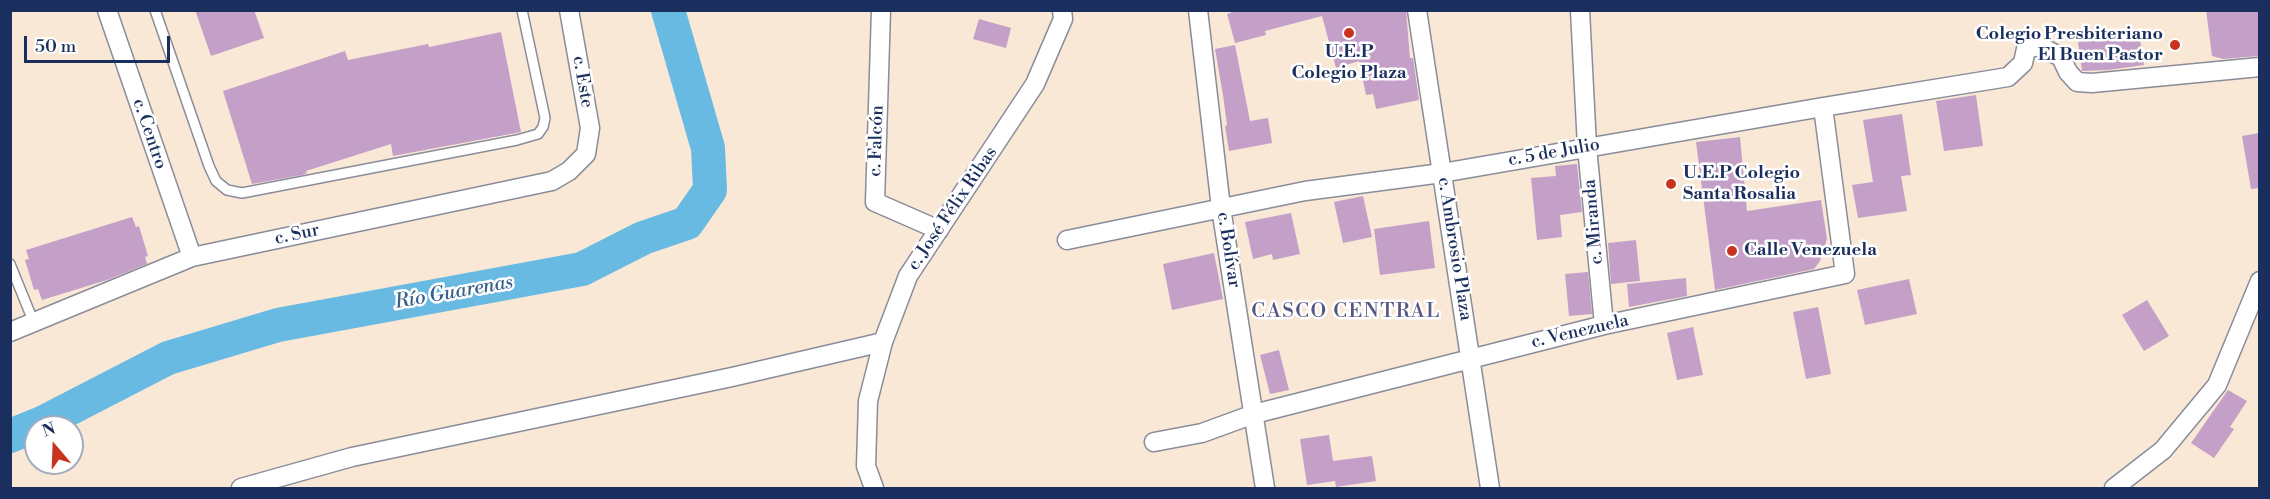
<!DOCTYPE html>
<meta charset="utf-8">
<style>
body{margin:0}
#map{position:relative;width:2270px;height:499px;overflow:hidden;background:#f8e8d5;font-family:"Libre Bodoni",serif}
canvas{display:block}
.frame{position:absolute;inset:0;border:12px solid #1b2f5e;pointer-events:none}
.north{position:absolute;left:24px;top:415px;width:60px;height:60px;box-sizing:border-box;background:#fff;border:2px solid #a4acbf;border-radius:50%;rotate:341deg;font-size:16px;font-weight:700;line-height:24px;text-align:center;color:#1b2f5e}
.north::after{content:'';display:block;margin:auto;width:21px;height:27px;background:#c8321e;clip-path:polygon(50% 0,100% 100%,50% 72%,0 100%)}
.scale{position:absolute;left:24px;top:36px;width:146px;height:27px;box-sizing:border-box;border:3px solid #1b2f5e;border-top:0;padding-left:8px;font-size:18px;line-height:21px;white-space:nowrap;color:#1b2f5e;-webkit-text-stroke:4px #fff;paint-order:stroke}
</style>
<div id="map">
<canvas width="2270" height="499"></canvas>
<div class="frame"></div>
<div class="north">N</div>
<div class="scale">50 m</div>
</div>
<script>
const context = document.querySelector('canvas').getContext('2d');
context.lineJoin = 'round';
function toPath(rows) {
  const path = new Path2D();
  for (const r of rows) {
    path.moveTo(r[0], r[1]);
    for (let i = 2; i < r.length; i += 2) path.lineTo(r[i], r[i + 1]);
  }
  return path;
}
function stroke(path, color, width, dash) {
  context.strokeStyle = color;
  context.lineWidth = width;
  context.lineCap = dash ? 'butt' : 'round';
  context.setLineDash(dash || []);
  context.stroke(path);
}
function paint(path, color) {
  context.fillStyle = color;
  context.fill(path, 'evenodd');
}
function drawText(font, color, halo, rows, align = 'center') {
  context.font = font + ' "Libre Bodoni",serif';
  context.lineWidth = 5;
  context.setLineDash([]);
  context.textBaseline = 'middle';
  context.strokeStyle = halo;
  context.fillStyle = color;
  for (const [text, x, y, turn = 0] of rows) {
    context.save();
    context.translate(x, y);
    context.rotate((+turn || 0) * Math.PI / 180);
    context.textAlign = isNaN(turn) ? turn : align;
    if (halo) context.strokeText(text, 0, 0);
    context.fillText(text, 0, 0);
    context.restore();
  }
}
stroke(toPath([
 [10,436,42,423,168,358,278,325,582,269,643,238,687,223,710,190,708,148,668,10]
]), '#68bae3', 34);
paint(toPath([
 [195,10,254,10,264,38,211,56],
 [1238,10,1406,10,1410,58,1413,58,1419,100,1376,109,1373,94,1366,95,1359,61,1336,68,1322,16,1265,31,1266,35,1235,43,1227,14],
 [2206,10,2259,10,2259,56,2223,59,2212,56],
 [979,19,1011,28,1006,48,973,39],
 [501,32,521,132,393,156,391,144,306,171,307,173,302,175,252,184,223,91,345,51,348,60,428,44,429,47],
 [2139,33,2144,65,2108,70,2082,71,2078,42],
 [1235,45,1250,121,1268,118,1272,143,1229,151,1225,126,1227,125,1223,95,1215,49],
 [1976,95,1983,146,1944,151,1936,101],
 [1902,114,1911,175,1901,176,1907,211,1858,218,1852,185,1873,182,1863,120],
 [2259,133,2259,188,2251,189,2242,136],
 [1740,137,1747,211,1821,200,1827,239,1820,261,1814,269,1715,290,1696,142],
 [1577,164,1582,212,1560,215,1562,237,1537,240,1531,178,1556,176,1555,166],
 [1363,196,1372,237,1343,243,1334,202],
 [1291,213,1300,254,1273,260,1272,254,1253,259,1245,222],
 [132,217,136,227,139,226,148,256,145,257,147,264,107,280,42,300,38,289,34,290,25,260,29,259,26,250],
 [1429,221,1435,268,1380,275,1374,229],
 [1636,240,1640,281,1611,284,1608,243],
 [1214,253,1223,299,1172,310,1163,264],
 [1588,272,1592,314,1569,316,1565,274],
 [1686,278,1687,296,1629,307,1627,284],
 [1909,279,1917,314,1865,325,1857,290],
 [2147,300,2169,336,2144,351,2122,315],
 [1818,307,1831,374,1806,379,1793,312],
 [1693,327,1703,375,1677,380,1667,333],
 [1279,350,1289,390,1270,394,1260,355],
 [2228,390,2247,401,2230,427,2234,429,2214,458,2191,443],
 [1329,435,1333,461,1372,456,1376,481,1336,487,1335,481,1307,485,1300,439]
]), '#c4a0c8');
const lane = toPath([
 [155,10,209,166,216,181,227,190,242,193,517,140,538,134,543,127,545,118,522,10],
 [10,264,34,323]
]);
const street = toPath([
 [107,10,192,257],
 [881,10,875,202,939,230],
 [1198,10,1221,208,1265,488],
 [1417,10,1490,488],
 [1580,10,1587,147,1604,325],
 [1067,240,1305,191,1442,173,1823,107,2008,77,2023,63,2026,49,2039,46,2061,57,2068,72,2077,82,2092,83,2260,67],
 [10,332,192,257,552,181,569,171,586,154,590,128,569,10],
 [1154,442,1202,433,1254,414,1604,325,1845,274,1823,107],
 [241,488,352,457,732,377,883,342],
 [874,488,866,466,868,401,883,342,908,276,1035,84,1063,19,1062,10],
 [2114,488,2163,450,2217,385,2260,281]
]);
stroke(lane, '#8a8c9a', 12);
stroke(street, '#8a8c9a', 21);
stroke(lane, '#fff', 9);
stroke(street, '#fff', 18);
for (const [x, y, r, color] of [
 [1349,33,6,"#c8321e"],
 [2175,45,6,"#c8321e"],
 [1671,184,6,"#c8321e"],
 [1732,251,6,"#c8321e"]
]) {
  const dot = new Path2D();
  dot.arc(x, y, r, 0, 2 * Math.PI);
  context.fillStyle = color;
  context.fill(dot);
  stroke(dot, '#fff', 2);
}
drawText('bold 18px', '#1b2f5e', '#fff', [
 ["Colegio Presbiteriano",2163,35,"right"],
 ["El Buen Pastor",2163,56,"right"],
 ["U.E.P",1349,53,"center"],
 ["Colegio Plaza",1349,74,"center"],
 ["U.E.P Colegio",1683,174],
 ["Santa Rosalia",1683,195],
 ["Calle Venezuela",1744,251]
], 'left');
drawText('18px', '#1b2f5e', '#fff', [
 ["c. Este",582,82,80],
 ["c. Centro",149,134,71],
 ["c. Falcón",877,141,-88],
 ["c. 5 de Julio",1554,153,-10],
 ["c. José Félix Ribas",953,209,-56],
 ["c. Miranda",1594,222,-95],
 ["c. Sur",297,235,-12],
 ["c. Ambrosio Plaza",1454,249,81],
 ["c. Bolívar",1228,250,81],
 ["c. Venezuela",1580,332,-13]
]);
drawText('italic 20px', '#36608d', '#fff', [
 ["Río Guarenas",454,293,-10]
]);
context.letterSpacing = '1.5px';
drawText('20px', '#565783', '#fff', [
 ["CASCO CENTRAL",1346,312]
]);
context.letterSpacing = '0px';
</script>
